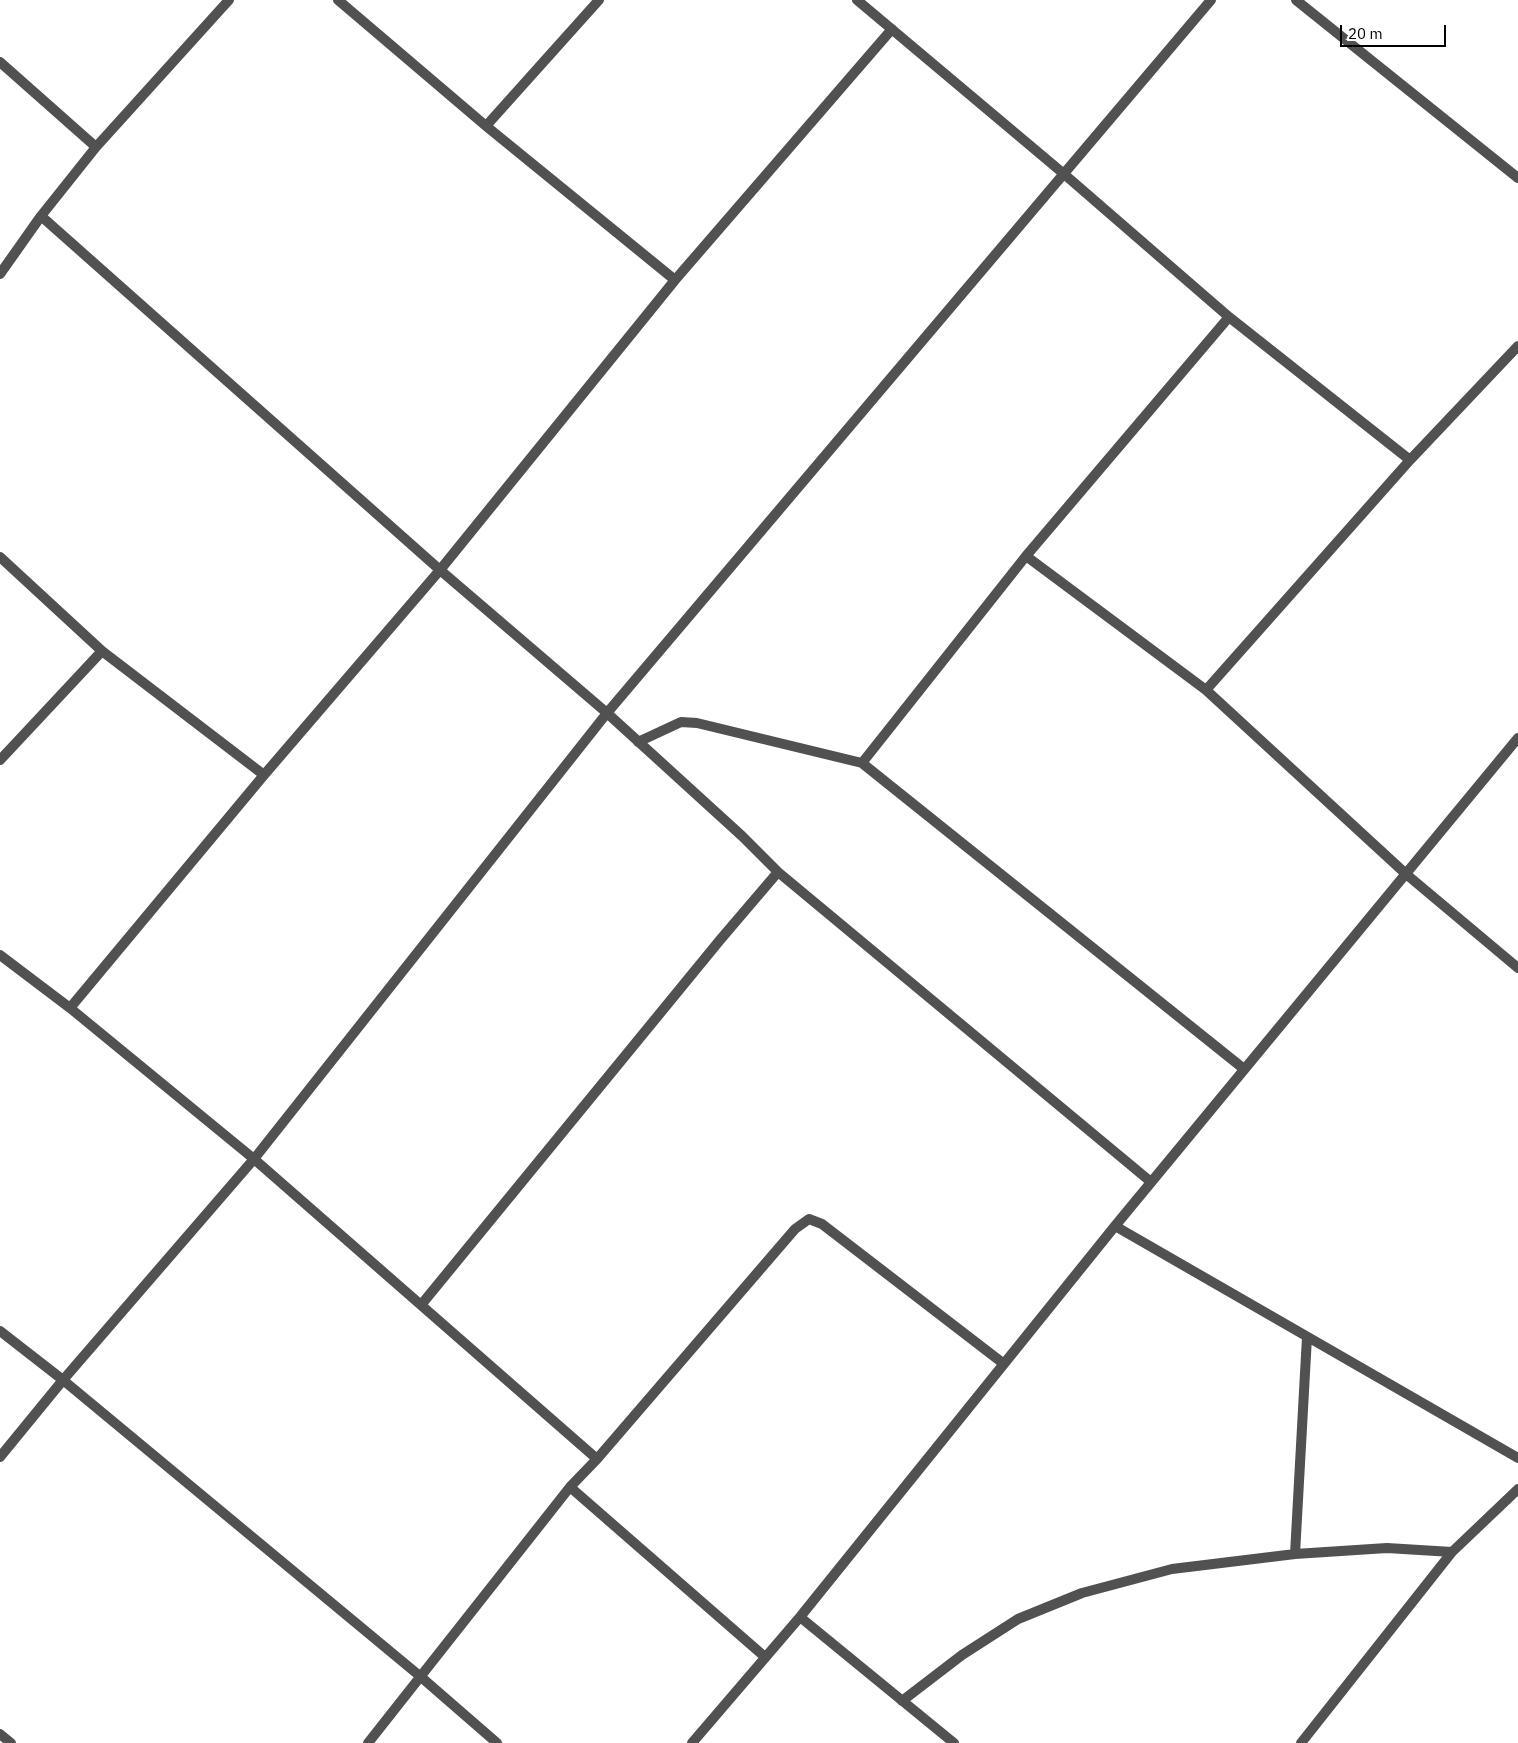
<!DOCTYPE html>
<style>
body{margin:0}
#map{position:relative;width:1518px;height:1743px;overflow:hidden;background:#fff;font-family:"IBM Plex Sans",sans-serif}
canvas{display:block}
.scale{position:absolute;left:1340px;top:25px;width:106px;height:22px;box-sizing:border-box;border:2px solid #000;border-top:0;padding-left:6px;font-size:15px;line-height:18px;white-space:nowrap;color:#000;-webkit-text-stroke:4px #fff;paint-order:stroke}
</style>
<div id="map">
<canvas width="1518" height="1743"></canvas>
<div class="scale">20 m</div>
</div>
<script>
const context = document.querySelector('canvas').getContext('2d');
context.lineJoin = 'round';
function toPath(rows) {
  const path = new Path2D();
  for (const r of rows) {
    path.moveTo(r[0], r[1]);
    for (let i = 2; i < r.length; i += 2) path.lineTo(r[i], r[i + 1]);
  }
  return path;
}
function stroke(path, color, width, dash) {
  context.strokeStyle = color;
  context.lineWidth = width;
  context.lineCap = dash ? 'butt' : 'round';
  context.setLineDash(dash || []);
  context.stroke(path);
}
stroke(toPath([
 [338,0,486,126,675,280],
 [857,0,1064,174,1229,317,1410,460],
 [1296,0,1518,178],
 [0,62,96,147],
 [486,126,599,0],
 [41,216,440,570,607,713,742,836,778,872,1151,1182],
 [0,274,41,216,96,147,229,0],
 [1026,556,1206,690,1406,874,1518,968],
 [0,557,102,651,264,775],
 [1206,690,1410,460,1518,346],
 [638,742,681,722,697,723,862,763,1244,1069],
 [0,760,102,651],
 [862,763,1026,556,1229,317],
 [0,955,70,1008,254,1159,597,1459],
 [70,1008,264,775,440,570,675,280,892,29],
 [1115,1226,1518,1458],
 [421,1305,720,940,778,872],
 [0,1331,63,1380,421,1677,497,1743],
 [0,1457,63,1380,254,1159,607,713,1211,0],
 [570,1487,765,1657],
 [1295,1554,1307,1337],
 [800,1617,954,1743],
 [902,1701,962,1655,1018,1619,1082,1593,1172,1569,1295,1554,1387,1548,1452,1552],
 [0,1734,11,1743],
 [368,1743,570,1487,597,1459,795,1229,809,1219,822,1224,1004,1364],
 [692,1743,800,1617,1115,1226,1518,738],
 [1301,1743,1452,1552,1518,1489]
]), '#515151', 10);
</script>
